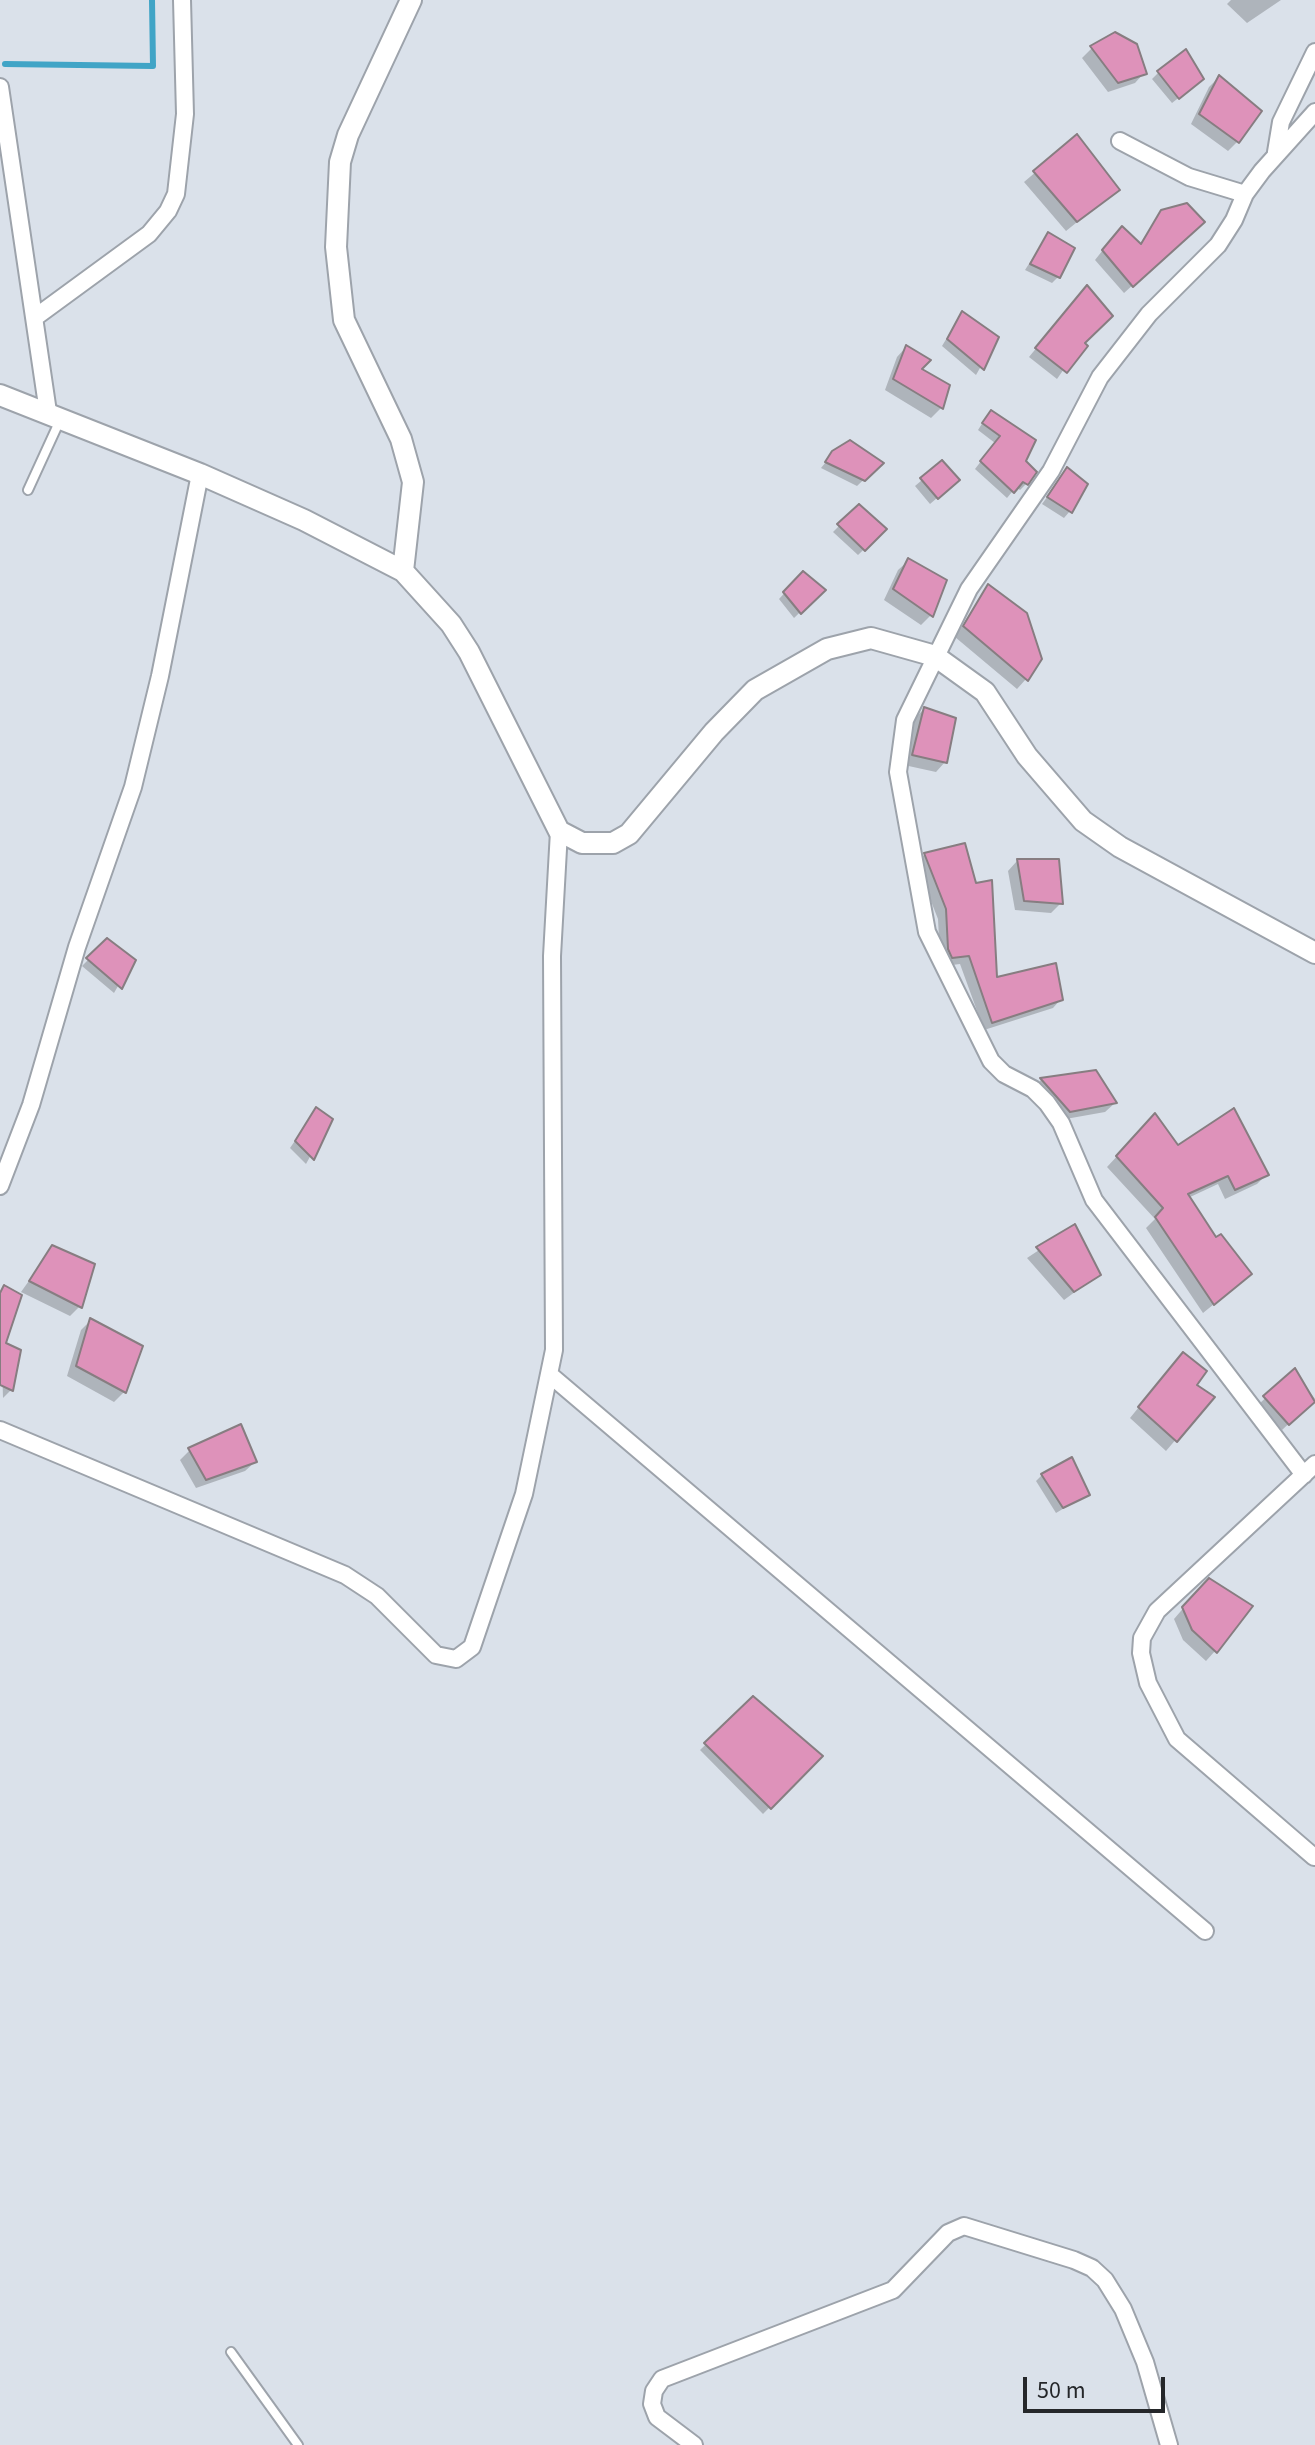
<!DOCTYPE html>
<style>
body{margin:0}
#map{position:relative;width:1315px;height:2445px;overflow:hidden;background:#dae1ea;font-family:"Source Sans 3",sans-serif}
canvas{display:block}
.scale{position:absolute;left:1023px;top:2377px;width:142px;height:36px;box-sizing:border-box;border:4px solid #25272a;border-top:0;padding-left:10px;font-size:24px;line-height:28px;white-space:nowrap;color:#25272a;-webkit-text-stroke:6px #dae1ea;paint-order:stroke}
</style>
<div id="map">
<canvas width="1315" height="2445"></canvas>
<div class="scale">50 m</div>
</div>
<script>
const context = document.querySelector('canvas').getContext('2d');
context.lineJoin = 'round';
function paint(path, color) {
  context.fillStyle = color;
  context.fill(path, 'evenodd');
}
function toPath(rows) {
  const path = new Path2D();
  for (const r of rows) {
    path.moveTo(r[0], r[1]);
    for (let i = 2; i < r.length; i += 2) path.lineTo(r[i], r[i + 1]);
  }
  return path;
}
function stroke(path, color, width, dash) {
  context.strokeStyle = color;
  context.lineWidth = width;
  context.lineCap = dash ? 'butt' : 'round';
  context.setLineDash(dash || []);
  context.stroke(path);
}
paint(toPath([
 [1231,0,1281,0,1247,23,1227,4],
 [1092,48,1144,73,1135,83,1108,92,1082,58],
 [1158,73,1195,85,1172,103,1152,79],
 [1219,77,1237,142,1228,151,1191,124,1209,87],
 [1077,137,1117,190,1066,231,1024,182],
 [1162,212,1194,230,1124,293,1095,260,1114,236,1139,245],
 [1048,234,1058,277,1052,283,1025,270],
 [1079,296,1082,343,1057,379,1029,357],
 [962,313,997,338,976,375,942,346],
 [906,347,919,370,948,386,941,408,931,418,885,390,897,357],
 [985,419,1024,462,1026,484,1020,490,1016,487,1007,498,975,469,995,443,978,430],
 [834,452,881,463,857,486,821,468],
 [942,463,951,486,930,504,915,486],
 [1067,470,1070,511,1064,518,1042,504],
 [859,506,885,529,858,555,833,532],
 [908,561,931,615,921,625,884,600,898,570],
 [803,573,823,590,794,618,779,599],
 [988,586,1026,679,1017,689,955,637],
 [924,709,945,762,936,772,904,765,914,719],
 [925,854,995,980,1061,999,1053,1008,984,1030,960,964,944,966,940,958,938,919,916,863],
 [1017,861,1058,861,1061,903,1051,913,1015,910,1008,871],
 [107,941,133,960,114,993,82,966],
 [1095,1072,1115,1103,1105,1112,1060,1120,1032,1089,1041,1080],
 [316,1110,330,1120,306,1164,290,1148],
 [1146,1125,1178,1148,1267,1174,1257,1184,1225,1199,1218,1184,1188,1198,1240,1283,1203,1313,1146,1228,1155,1219,1107,1167],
 [1074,1227,1098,1275,1064,1300,1027,1258],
 [53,1247,80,1306,70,1316,21,1292],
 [5,1288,4,1344,11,1390,3,1398,0,1292],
 [91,1320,140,1347,124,1392,114,1402,67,1376,81,1330],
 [1174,1364,1194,1386,1212,1397,1166,1451,1130,1418],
 [1295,1371,1315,1399,1282,1430,1259,1404],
 [190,1450,255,1462,245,1471,196,1488,180,1460],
 [1042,1475,1088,1494,1056,1513,1036,1481],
 [1199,1590,1215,1651,1206,1661,1183,1640,1174,1619],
 [753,1699,820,1756,763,1814,700,1750]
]), '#0003');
stroke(toPath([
 [5,64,153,66,152,0]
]), '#40a4c6', 6);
const building = toPath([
 [1115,32,1137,44,1147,74,1118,83,1090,46,1115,32],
 [1186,49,1204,79,1179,99,1157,71,1186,49],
 [1219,75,1262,111,1239,143,1199,114,1219,75],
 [1077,134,1120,190,1077,222,1033,171,1077,134],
 [1187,203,1205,222,1133,287,1102,250,1122,226,1141,244,1161,210,1187,203],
 [1048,232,1075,248,1060,278,1030,264,1048,232],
 [1087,285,1113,316,1085,343,1088,346,1067,373,1035,348,1087,285],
 [962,311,999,337,984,370,947,339,962,311],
 [906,345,931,360,922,369,950,385,943,409,893,379,906,345],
 [991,410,1036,440,1026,461,1037,472,1028,485,1023,482,1014,493,980,461,1000,436,982,423,991,410],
 [850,440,884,463,865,481,825,462,832,451,850,440],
 [942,460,960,480,938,499,920,478,942,460],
 [1067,467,1088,484,1072,513,1047,497,1067,467],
 [859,504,887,529,865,551,837,524,859,504],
 [908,558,947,580,933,617,893,589,908,558],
 [803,571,826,590,801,614,783,592,803,571],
 [988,584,1027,613,1042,659,1028,681,963,626,988,584],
 [924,707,956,718,947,763,912,755,924,707],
 [965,843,976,883,992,880,997,977,1056,963,1063,1000,992,1023,969,956,952,958,948,949,946,909,924,853,965,843],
 [1017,859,1059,859,1063,904,1024,901,1017,859],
 [107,938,136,960,122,989,86,958,107,938],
 [1096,1070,1117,1103,1070,1112,1040,1078,1096,1070],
 [316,1107,333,1119,314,1160,295,1141,316,1107],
 [1234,1108,1269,1175,1235,1190,1228,1176,1188,1194,1216,1237,1221,1234,1252,1274,1214,1305,1155,1217,1163,1208,1116,1156,1155,1113,1178,1145,1234,1108],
 [1075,1224,1101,1275,1074,1292,1036,1247,1075,1224],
 [52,1245,95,1264,82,1308,29,1281,52,1245],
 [4,1285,22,1295,6,1343,21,1350,13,1391,0,1385,0,1293,4,1285],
 [90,1318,143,1346,126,1393,76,1366,90,1318],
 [1183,1352,1207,1371,1197,1385,1215,1397,1177,1442,1138,1407,1183,1352],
 [1295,1368,1315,1402,1289,1425,1263,1396,1295,1368],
 [241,1424,257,1462,206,1480,188,1448,241,1424],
 [1072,1457,1090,1495,1063,1508,1041,1474,1072,1457],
 [1209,1578,1253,1606,1217,1653,1192,1630,1182,1607,1209,1578],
 [753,1696,823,1756,771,1809,704,1743,753,1696]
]);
paint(building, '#de92ba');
stroke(building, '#877d81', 2);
const service = toPath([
 [28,490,61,418],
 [231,2352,298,2445]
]);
const minor = toPath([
 [0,87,48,412],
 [1120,141,1189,177,1245,194],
 [1276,152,1281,122,1315,52],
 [37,316,149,234,168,211,176,194,185,114,182,0],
 [0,1186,31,1105,77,947,133,787,160,676,200,474],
 [549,1374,1205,1931],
 [0,1430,345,1575,377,1596,436,1655,456,1659,472,1647,524,1494,554,1350,552,956,559,831],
 [1304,1475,1094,1200,1061,1123,1047,1103,1033,1089,1004,1074,991,1061,927,932,898,772,905,720,969,589,1051,471,1100,377,1149,314,1218,245,1234,220,1245,194,1262,171,1315,112],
 [1314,1857,1177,1739,1148,1683,1141,1653,1142,1638,1157,1611,1315,1464],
 [694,2445,657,2417,652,2404,654,2391,662,2379,893,2290,948,2233,964,2226,1074,2260,1092,2268,1105,2280,1123,2309,1145,2362,1169,2445]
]);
const tertiary = toPath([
 [0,395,200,474,304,520,403,571,451,624,469,652,559,831,582,843,613,843,629,834,714,732,755,690,827,649,871,638,935,656,985,692,1027,756,1083,821,1120,847,1315,953],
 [403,571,413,482,401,439,344,320,336,247,340,162,348,135,411,0]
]);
stroke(service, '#9da3ab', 12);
stroke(minor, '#9da3ab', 20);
stroke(tertiary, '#9da3ab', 24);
stroke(service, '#fff', 8);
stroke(minor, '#fff', 16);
stroke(tertiary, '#fff', 20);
</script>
